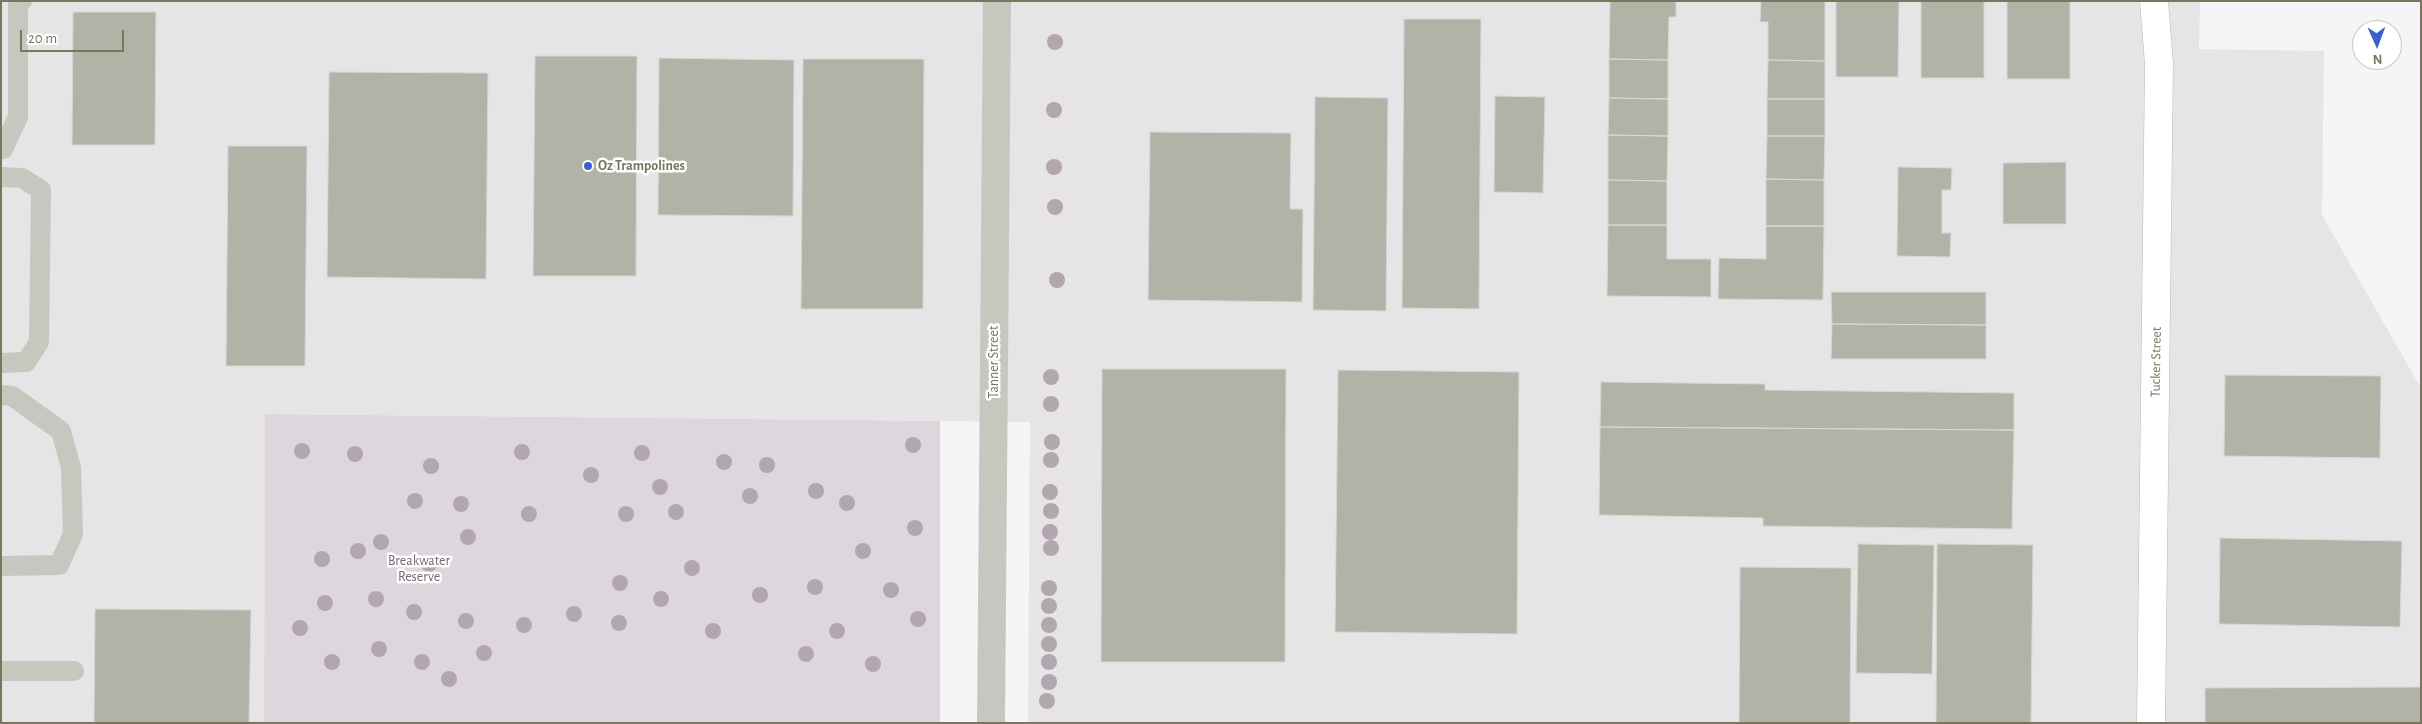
<!DOCTYPE html>
<style>
body{margin:0}
#map{position:relative;width:2422px;height:724px;overflow:hidden;background:#f6f4f7;font-family:"Alegreya Sans",sans-serif}
canvas{display:block}
.frame{position:absolute;inset:0;border:2px solid #777760;pointer-events:none}
.north{position:absolute;left:2352px;top:20px;width:50px;height:50px;box-sizing:border-box;background:#fff;border:1px solid #c9c9bf;border-radius:50%;rotate:178deg;font-size:14px;font-weight:700;line-height:20px;text-align:center;color:#777760}
.north::after{content:'';display:block;margin:auto;width:18px;height:22px;background:#385ed3;clip-path:polygon(50% 0,100% 100%,50% 72%,0 100%)}
.scale{position:absolute;left:20px;top:30px;width:104px;height:22px;box-sizing:border-box;border:2px solid #777760;border-top:0;padding-left:6px;font-size:15px;line-height:18px;white-space:nowrap;color:#777760;-webkit-text-stroke:4px #fff;paint-order:stroke}
</style>
<div id="map">
<canvas width="2422" height="724"></canvas>
<div class="frame"></div>
<div class="north">N</div>
<div class="scale">20 m</div>
</div>
<script>
const context = document.querySelector('canvas').getContext('2d');
context.lineJoin = 'round';
function paint(path, color) {
  context.fillStyle = color;
  context.fill(path, 'evenodd');
}
function toPath(rows) {
  const path = new Path2D();
  for (const r of rows) {
    path.moveTo(r[0], r[1]);
    for (let i = 2; i < r.length; i += 2) path.lineTo(r[i], r[i + 1]);
  }
  return path;
}
function stroke(path, color, width, dash) {
  context.strokeStyle = color;
  context.lineWidth = width;
  context.lineCap = dash ? 'butt' : 'round';
  context.setLineDash(dash || []);
  context.stroke(path);
}
function drawText(font, color, halo, rows, align = 'center') {
  context.font = font + ' "Alegreya Sans",sans-serif';
  context.lineWidth = 5;
  context.setLineDash([]);
  context.textBaseline = 'middle';
  context.strokeStyle = halo;
  context.fillStyle = color;
  for (const [text, x, y, turn = 0] of rows) {
    context.save();
    context.translate(x, y);
    context.rotate((+turn || 0) * Math.PI / 180);
    context.textAlign = isNaN(turn) ? turn : align;
    if (halo) context.strokeText(text, 0, 0);
    context.fillText(text, 0, 0);
    context.restore();
  }
}
paint(toPath([
 [1,1,2200,1,2199,49,2324,51,2322,215,2421,388,2421,723,1028,723,1030,422,265,414,264,723,1,723]
]), '#e6e4e4');
paint(toPath([
 [265,414,940,421,940,723,264,723]
]), '#ddd6dd');
const building = toPath([
 [1610,1,1676,1,1676,17,1669,17,1668,60,1609,59,1610,1],
 [1761,1,1825,1,1825,61,1768,60,1768,22,1760,22,1761,1],
 [1836,1,1899,1,1898,77,1836,77,1836,1],
 [1921,1,1984,1,1984,78,1921,78,1921,1],
 [2007,1,2070,1,2070,79,2007,79,2007,1],
 [73,12,156,12,155,145,72,145,73,12],
 [1404,19,1481,19,1479,309,1402,308,1404,19],
 [535,56,637,56,636,276,533,276,535,56],
 [659,58,794,60,793,216,658,215,659,58],
 [803,59,924,59,923,309,801,309,803,59],
 [1609,59,1668,60,1668,99,1609,98,1609,59],
 [1768,60,1825,61,1825,99,1767,99,1768,60],
 [329,72,488,73,486,279,327,277,329,72],
 [1495,96,1545,97,1543,193,1494,192,1495,96],
 [1315,97,1388,98,1386,311,1313,310,1315,97],
 [1609,98,1668,99,1668,136,1608,135,1609,98],
 [1767,99,1825,99,1825,136,1767,136,1767,99],
 [1150,132,1291,133,1290,209,1303,209,1302,302,1148,300,1150,132],
 [1608,135,1668,136,1667,181,1608,180,1608,135],
 [1767,136,1825,136,1824,180,1766,179,1767,136],
 [228,146,307,146,305,366,226,366,228,146],
 [2066,162,2066,224,2003,224,2003,163,2066,162],
 [1898,167,1952,168,1951,190,1942,190,1942,233,1951,233,1950,257,1897,256,1898,167],
 [1766,179,1824,180,1824,226,1766,226,1766,179],
 [1608,180,1667,181,1667,225,1608,225,1608,180],
 [1608,225,1667,225,1667,259,1711,259,1711,297,1607,296,1608,225],
 [1766,226,1824,226,1823,300,1718,299,1719,258,1766,259,1766,226],
 [1831,292,1986,292,1986,325,1832,324,1831,292],
 [1832,324,1986,325,1986,359,1831,359,1832,324],
 [1102,369,1286,369,1285,662,1101,662,1102,369],
 [1338,370,1519,372,1517,634,1335,632,1338,370],
 [2225,375,2381,376,2380,458,2224,456,2225,375],
 [1601,382,1765,384,1765,390,2014,393,2014,430,1600,427,1601,382],
 [1600,427,2014,430,2012,529,1763,526,1763,518,1599,515,1600,427],
 [2220,538,2402,541,2400,627,2219,624,2220,538],
 [1858,544,1934,545,1932,674,1856,673,1858,544],
 [1937,544,2033,545,2031,723,1936,723,1937,544],
 [1740,567,1851,568,1850,723,1739,723,1740,567],
 [95,609,251,610,249,723,94,723,95,609],
 [2421,687,2421,723,2205,723,2205,688,2421,687]
]);
paint(building, '#b3b2a6');
stroke(building, '#d7d7d8', 1);
const secondary = toPath([
 [2151,723,2159,64,2154,1]
]);
stroke(secondary, '#babab1', 29);
stroke(toPath([
 [1,149,3,149,18,117,18,5,22,1],
 [1,177,22,178,41,190,39,342,26,362,1,363],
 [1,395,12,396,61,431,71,468,73,534,59,565,1,566],
 [1,671,74,671]
]), '#c7c7c0', 20);
stroke(toPath([
 [991,723,997,1]
]), '#c7c7c0', 28);
stroke(secondary, '#fff', 28);
context.fillStyle = '#b2a6af';
for (const [x, y] of [
 [1055,42],
 [1054,110],
 [1054,167],
 [1055,207],
 [1057,280],
 [1051,377],
 [1051,404],
 [1052,442],
 [913,445],
 [302,451],
 [522,452],
 [642,453],
 [355,454],
 [1051,460],
 [724,462],
 [767,465],
 [431,466],
 [591,475],
 [660,487],
 [816,491],
 [1050,492],
 [750,496],
 [415,501],
 [847,503],
 [461,504],
 [1051,511],
 [676,512],
 [529,514],
 [626,514],
 [915,528],
 [1050,532],
 [468,537],
 [381,542],
 [1051,548],
 [358,551],
 [863,551],
 [322,559],
 [429,564],
 [692,568],
 [620,583],
 [815,587],
 [1049,588],
 [891,590],
 [760,595],
 [376,599],
 [661,599],
 [325,603],
 [1049,606],
 [414,612],
 [574,614],
 [918,619],
 [466,621],
 [619,623],
 [524,625],
 [1049,625],
 [300,628],
 [713,631],
 [837,631],
 [1049,644],
 [379,649],
 [484,653],
 [806,654],
 [332,662],
 [422,662],
 [1049,662],
 [873,664],
 [449,679],
 [1049,682],
 [1047,701]
]) {
  context.beginPath();
  context.arc(x, y, 8, 0, 2 * Math.PI);
  context.fill();
}
for (const [x, y, r, color] of [
 [588,166,5,"#385ed3"]
]) {
  const dot = new Path2D();
  dot.arc(x, y, r, 0, 2 * Math.PI);
  context.fillStyle = color;
  context.fill(dot);
  stroke(dot, '#fff', 2);
}
drawText('bold 14px', '#777760', '#fff', [
 ["Oz Trampolines",598,166]
], 'left');
drawText('14px', '#777760', '#fff', [
 ["Tanner Street",994,362,-90],
 ["Tucker Street",2156,362,-89]
]);
drawText('14px', '#7a6774', '#fff', [
 ["Breakwater",419,561],
 ["Reserve",419,577]
]);
</script>
